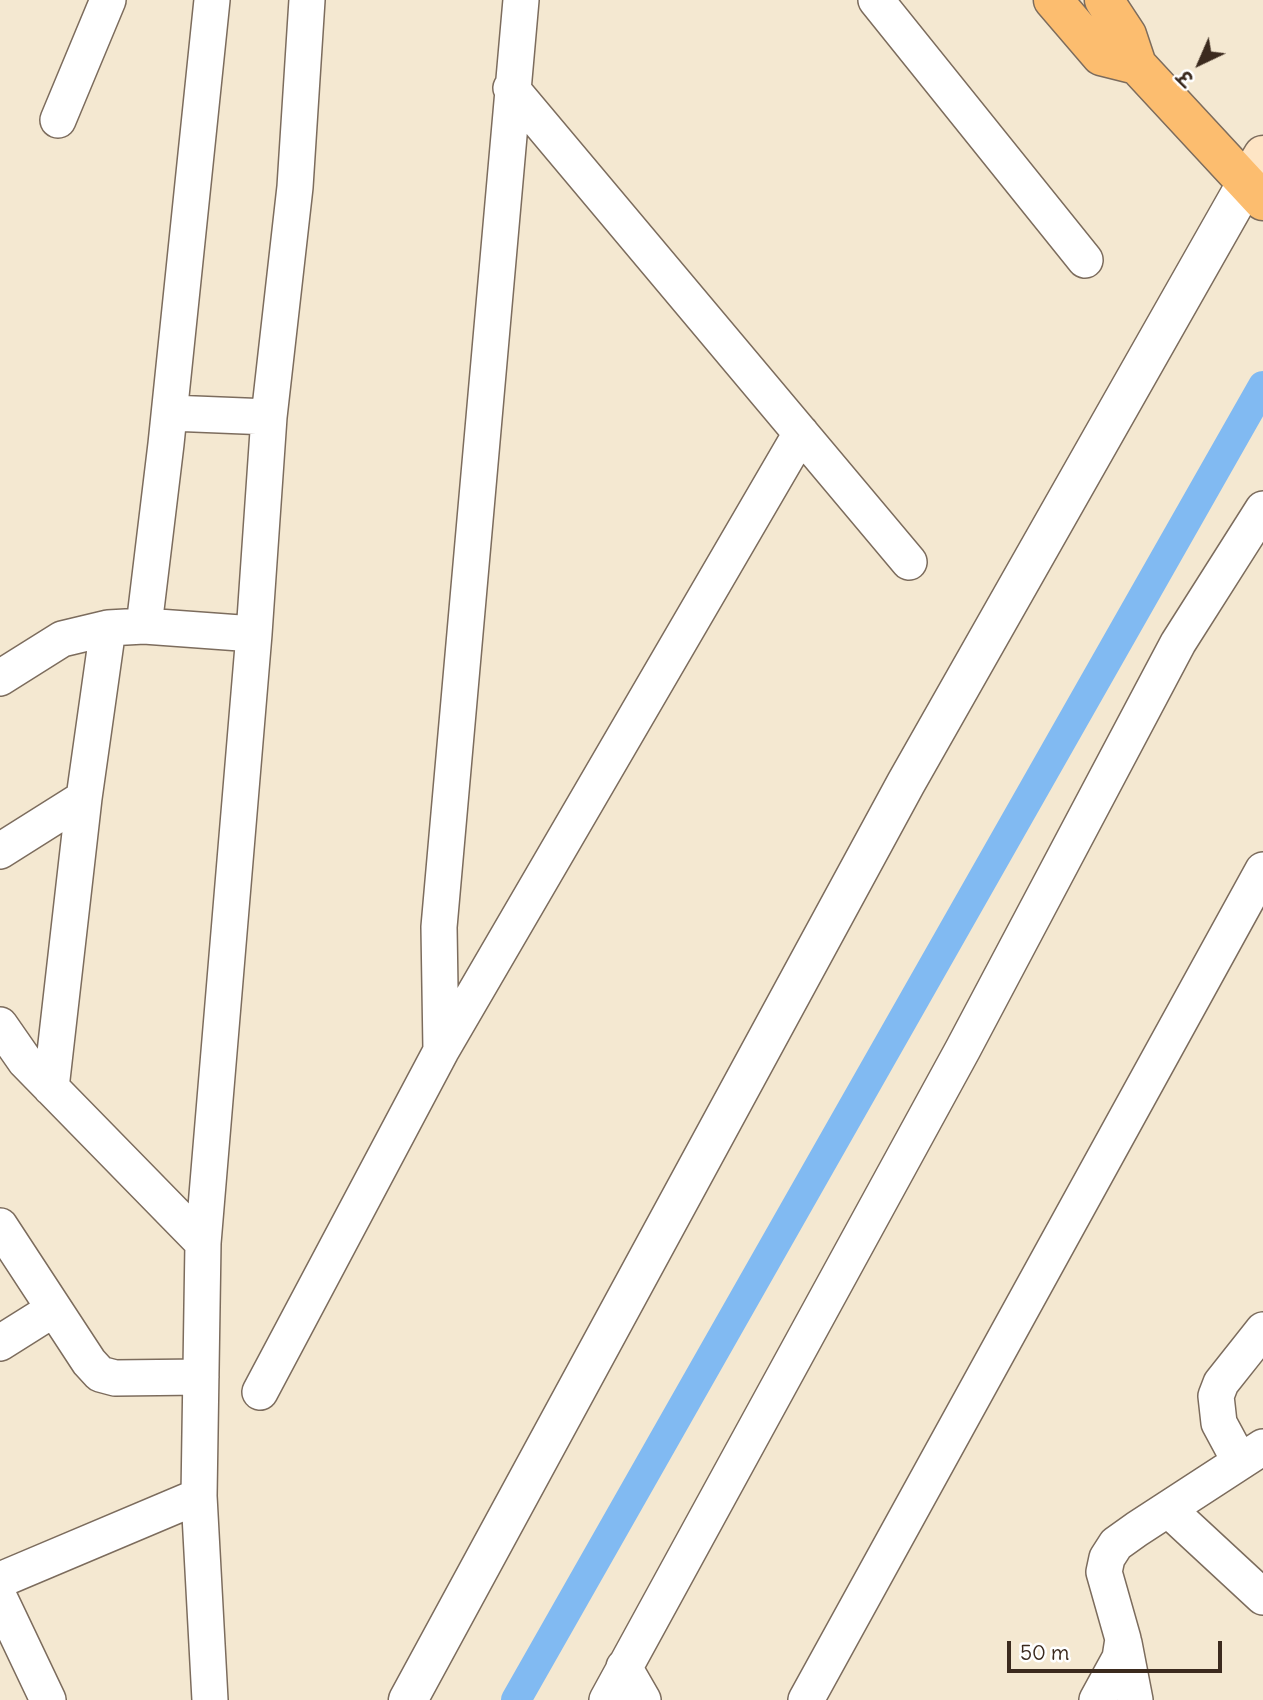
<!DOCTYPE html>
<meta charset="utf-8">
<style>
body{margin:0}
#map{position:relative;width:1263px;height:1700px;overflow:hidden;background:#f4e8d1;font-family:Delius,"Playpen Sans Deva",sans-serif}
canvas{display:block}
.north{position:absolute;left:1165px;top:28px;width:70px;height:70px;-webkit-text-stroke:5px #fff;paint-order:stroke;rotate:224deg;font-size:19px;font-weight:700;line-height:28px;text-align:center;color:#3b2a1e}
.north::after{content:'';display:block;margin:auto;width:24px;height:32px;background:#3b2a1e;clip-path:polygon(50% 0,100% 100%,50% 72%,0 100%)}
.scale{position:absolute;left:1007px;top:1641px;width:215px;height:32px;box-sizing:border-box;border:4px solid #3b2a1e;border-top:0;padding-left:9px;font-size:21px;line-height:24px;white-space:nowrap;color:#3b2a1e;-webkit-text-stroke:5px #fff;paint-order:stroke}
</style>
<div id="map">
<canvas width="1263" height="1700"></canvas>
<div class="north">उ</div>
<div class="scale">50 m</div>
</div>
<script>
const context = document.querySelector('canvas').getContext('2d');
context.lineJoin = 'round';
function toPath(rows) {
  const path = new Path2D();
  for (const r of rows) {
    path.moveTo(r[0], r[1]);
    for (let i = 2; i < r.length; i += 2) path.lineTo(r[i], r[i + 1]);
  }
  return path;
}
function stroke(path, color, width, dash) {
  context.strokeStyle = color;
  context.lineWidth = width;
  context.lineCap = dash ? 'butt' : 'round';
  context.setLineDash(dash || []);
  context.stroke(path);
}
stroke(toPath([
 [516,1700,1263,386]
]), '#81baf2', 30);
const minor = toPath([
 [876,0,1085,260],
 [511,88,909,562],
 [58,120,108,0],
 [170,413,269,417],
 [144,626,166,444,212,0],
 [0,678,62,639,108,628,144,626,254,634],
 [0,851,84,798],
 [0,1025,25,1061,203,1243],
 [441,1050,439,927,521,0],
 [51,1088,84,798,108,628],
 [0,1226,89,1362,100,1374,115,1378,201,1377],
 [0,1343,54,1309],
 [260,1392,441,1051,801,433],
 [1240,1462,1219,1423,1216,1396,1221,1383,1263,1330],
 [1168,1509,1263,1597],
 [0,1580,199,1496],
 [0,1599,48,1700],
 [1124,1643,1135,1700],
 [624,1667,643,1700],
 [210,1700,199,1496,203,1243,254,634,269,417,295,187,307,0],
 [607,1700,963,1049,1178,643,1263,509],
 [806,1700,1263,870],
 [1097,1700,1120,1658,1123,1639,1104,1572,1107,1558,1116,1544,1137,1529,1263,1447]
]);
const tertiary = toPath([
 [408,1700,906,783,1247,182]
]);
const secondary = toPath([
 [1247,182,1263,155]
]);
const primary = toPath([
 [1053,0,1101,56,1137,65],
 [1104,0,1127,35,1137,65,1263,201]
]);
stroke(minor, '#7c6c5d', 38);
stroke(tertiary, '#7c6c5d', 41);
stroke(secondary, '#7c6c5d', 41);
stroke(primary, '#7c6c5d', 41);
stroke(minor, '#fff', 35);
stroke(tertiary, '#fff', 38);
stroke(secondary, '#fee5c5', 38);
stroke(primary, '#fcbd6f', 38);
</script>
